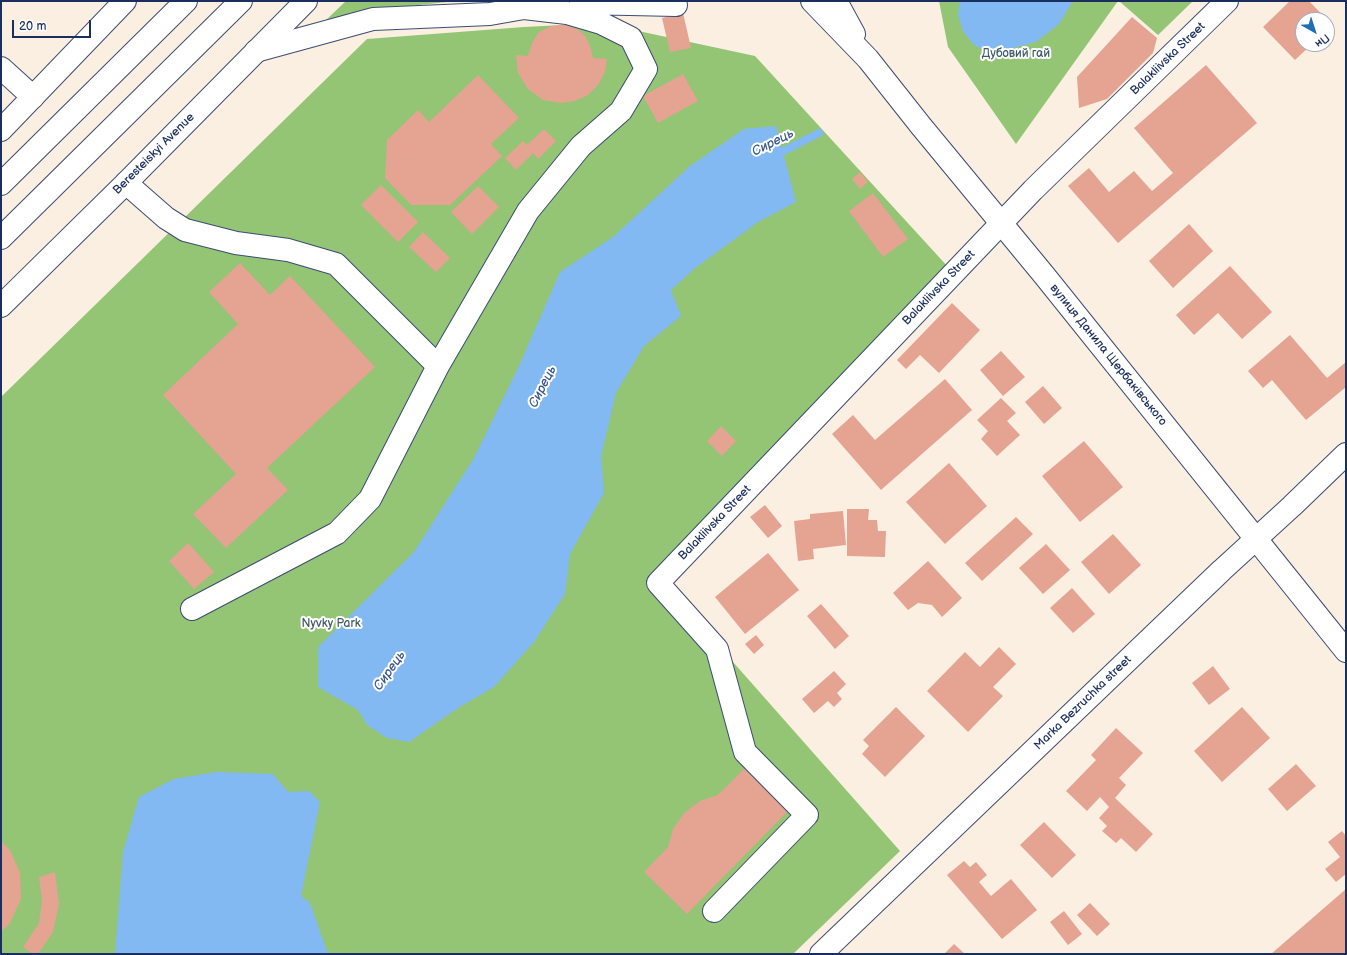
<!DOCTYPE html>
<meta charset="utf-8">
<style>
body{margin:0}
#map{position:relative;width:1347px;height:955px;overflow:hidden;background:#faefe1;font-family:"Balsamiq Sans",sans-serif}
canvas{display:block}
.frame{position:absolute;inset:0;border:2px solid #1b2f5e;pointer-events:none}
.north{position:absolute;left:1295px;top:12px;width:40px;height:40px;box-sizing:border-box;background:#fff;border:1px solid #a4acbf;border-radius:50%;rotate:141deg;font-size:11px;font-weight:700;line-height:16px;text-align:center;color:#1b2f5e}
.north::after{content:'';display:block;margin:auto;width:14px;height:18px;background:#1f6fb2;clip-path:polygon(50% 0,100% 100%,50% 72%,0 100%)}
.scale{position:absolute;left:12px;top:20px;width:79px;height:18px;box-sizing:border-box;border:2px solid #1b2f5e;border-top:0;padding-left:5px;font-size:12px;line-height:14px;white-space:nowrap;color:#1b2f5e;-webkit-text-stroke:3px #fff;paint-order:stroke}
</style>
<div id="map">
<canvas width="1347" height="955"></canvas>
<div class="frame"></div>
<div class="north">Пн</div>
<div class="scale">20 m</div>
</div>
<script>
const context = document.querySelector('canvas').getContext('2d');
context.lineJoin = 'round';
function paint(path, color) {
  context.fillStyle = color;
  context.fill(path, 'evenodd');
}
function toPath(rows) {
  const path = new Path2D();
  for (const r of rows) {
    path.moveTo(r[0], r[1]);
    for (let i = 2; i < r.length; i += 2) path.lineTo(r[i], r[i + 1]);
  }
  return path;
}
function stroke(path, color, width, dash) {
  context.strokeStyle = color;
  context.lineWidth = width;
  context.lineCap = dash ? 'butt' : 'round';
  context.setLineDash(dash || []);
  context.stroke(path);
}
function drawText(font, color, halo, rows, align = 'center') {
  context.font = font + ' "Balsamiq Sans",sans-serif';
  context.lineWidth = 4;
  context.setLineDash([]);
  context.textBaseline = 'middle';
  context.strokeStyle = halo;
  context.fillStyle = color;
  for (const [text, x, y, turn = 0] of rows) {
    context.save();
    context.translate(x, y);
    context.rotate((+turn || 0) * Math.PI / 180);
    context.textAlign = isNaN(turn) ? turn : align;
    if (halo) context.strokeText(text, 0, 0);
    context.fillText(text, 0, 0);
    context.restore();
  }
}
paint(toPath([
 [346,1,457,1,389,8,327,19],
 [939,1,1118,1,1016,144,948,47],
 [1119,1,1193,1,1158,35],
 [601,23,755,56,949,268,657,576,900,851,793,954,1,954,1,397,367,39,524,27]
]), '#93c575');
paint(toPath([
 [960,1,1073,1,1059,24,1036,42,1013,48,986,51,974,45,963,31,958,15],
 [776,126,796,202,758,222,694,269,671,290,681,316,644,346,616,393,601,456,604,493,570,554,565,594,534,642,494,687,458,708,409,742,387,738,367,725,358,710,318,687,318,647,414,552,474,458,519,366,560,272,613,237,690,166,744,129],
 [216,772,273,774,288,792,309,791,320,802,301,896,310,903,328,954,115,954,123,852,139,797,174,779]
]), '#82b9f2');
stroke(toPath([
 [774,156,819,133]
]), '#82b9f2', 8);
paint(toPath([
 [1290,1,1309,1,1332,25,1327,30,1327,20,1303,20,1303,44,1312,44,1295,60,1263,27],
 [683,13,691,48,670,52,662,18],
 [1132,17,1157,38,1153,53,1107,99,1079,108,1077,77],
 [564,25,572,27,580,31,586,37,591,49,593,58,607,59,605,72,598,85,588,95,575,101,561,103,543,100,528,89,518,73,516,55,528,56,532,43,539,32,551,26],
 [1206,65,1257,123,1118,243,1068,186,1089,168,1109,192,1134,171,1152,191,1173,173,1134,128],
 [683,74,698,101,658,123,643,96],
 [478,75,519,118,491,144,502,156,450,205,411,205,385,178,387,140,418,110,429,122],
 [544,129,556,141,538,159,533,153,516,170,505,158,523,141,527,145],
 [860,172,868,182,860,189,852,179],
 [381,185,418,222,398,242,361,205],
 [478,186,499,207,472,234,451,212],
 [873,193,908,239,883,257,849,211],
 [1189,224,1213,251,1173,288,1149,261],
 [423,232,450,258,436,272,409,247],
 [240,263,270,295,290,276,375,367,267,468,288,490,226,548,193,514,236,474,163,395,238,324,209,292],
 [1230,266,1272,312,1242,339,1218,313,1194,335,1176,315],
 [952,303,980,330,939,373,920,355,906,369,897,360],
 [1290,335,1327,378,1346,362,1346,387,1306,420,1272,380,1263,388,1248,371],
 [1001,351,1025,377,1003,396,980,370],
 [945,379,972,410,881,490,832,434,853,415,875,440],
 [1043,386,1062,408,1044,424,1025,402],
 [1001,398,1016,413,1007,421,1020,435,997,456,981,439,988,431,977,420],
 [721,426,736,441,722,456,707,441],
 [1084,441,1123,487,1080,522,1042,476],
 [949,463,987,506,945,544,906,502],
 [765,505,782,526,768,538,750,517],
 [847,509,869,509,868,520,877,520,878,531,886,531,885,557,847,556],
 [843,511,846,545,813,549,814,559,798,561,794,521,810,519,810,514],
 [1016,517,1033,534,982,581,965,563],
 [1113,534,1141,565,1109,594,1081,562],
 [188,543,214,572,194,589,169,561],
 [1046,544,1070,570,1043,594,1019,568],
 [768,553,799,590,745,634,715,597],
 [928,561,962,598,942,617,932,605,918,603,908,610,893,593],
 [1072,588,1095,614,1073,633,1050,608],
 [821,604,849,636,835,649,807,616],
 [756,635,764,645,754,654,745,644],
 [999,647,1016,664,993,687,1003,696,968,732,927,691,965,652,980,667],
 [1213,666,1230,689,1209,705,1192,683],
 [834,671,846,684,837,693,842,699,834,707,828,701,814,713,802,699],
 [896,707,925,736,885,777,862,754,869,746,863,740],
 [1242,707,1270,738,1222,782,1194,751],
 [1116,728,1143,753,1119,778,1126,785,1115,798,1153,834,1136,852,1121,838,1116,843,1102,831,1107,826,1099,818,1109,807,1100,797,1087,811,1066,791,1096,760,1091,755],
 [1296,764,1316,786,1287,811,1268,789],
 [746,767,790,809,687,914,644,872,668,847,673,829,684,813,700,801,718,795],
 [1044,822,1076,855,1052,878,1020,845],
 [1342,831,1346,836,1346,874,1336,882,1325,869,1340,857,1328,842],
 [1,841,10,850,20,873,21,899,10,923,1,932],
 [964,861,970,867,976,862,987,875,979,882,991,896,1011,879,1037,910,1002,939,947,875],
 [55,872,59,904,53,932,38,954,33,954,23,947,39,923,42,900,39,877],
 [1346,889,1346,954,1271,954],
 [1090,903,1110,924,1097,936,1077,915],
 [1064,911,1082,934,1068,945,1050,922],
 [954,944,965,954,944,954]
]), '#e5a392');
const minor = toPath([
 [581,1,583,3,676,5],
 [1,68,33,97],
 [126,183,166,218,185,230,236,243,288,250,336,264,438,366],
 [192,609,337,533,370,499,438,366,528,211,581,146,621,111,646,69,631,38,601,23,567,13,524,8,490,14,373,19,256,51],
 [714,911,807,815,745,752,717,649,658,583,1033,190,1227,1],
 [821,954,1222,570,1292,506,1346,454]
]);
const major = toPath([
 [812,1,868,59,921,126,1044,275,1346,651],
 [836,1,854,34],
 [1,130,125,1],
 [1,184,186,1],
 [1,238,241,1],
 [1,306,126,183,306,1]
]);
stroke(minor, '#3c4c72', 24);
stroke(major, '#3c4c72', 24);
stroke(minor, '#fff', 22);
stroke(major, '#fff', 22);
drawText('12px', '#3f5c65', '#fff', [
 ["Дубовий гай",1016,54],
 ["Nyvky Park",331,624]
]);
drawText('12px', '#1b2f5e', '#fff', [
 ["Balakliivska Street",1168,59,-44],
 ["Beresteiskyi Avenue",154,154,-45],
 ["Balakliivska Street",939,288,-46],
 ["вулиця Данила Щербаківського",1108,355,51],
 ["Balakliivska Street",715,523,-46],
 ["Marka Bezruchka street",1083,703,-44]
]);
drawText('italic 13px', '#3a588a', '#fff', [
 ["Сирець",773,143,-27],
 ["Сирець",543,387,-63],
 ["Сирець",390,671,-55]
]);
</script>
